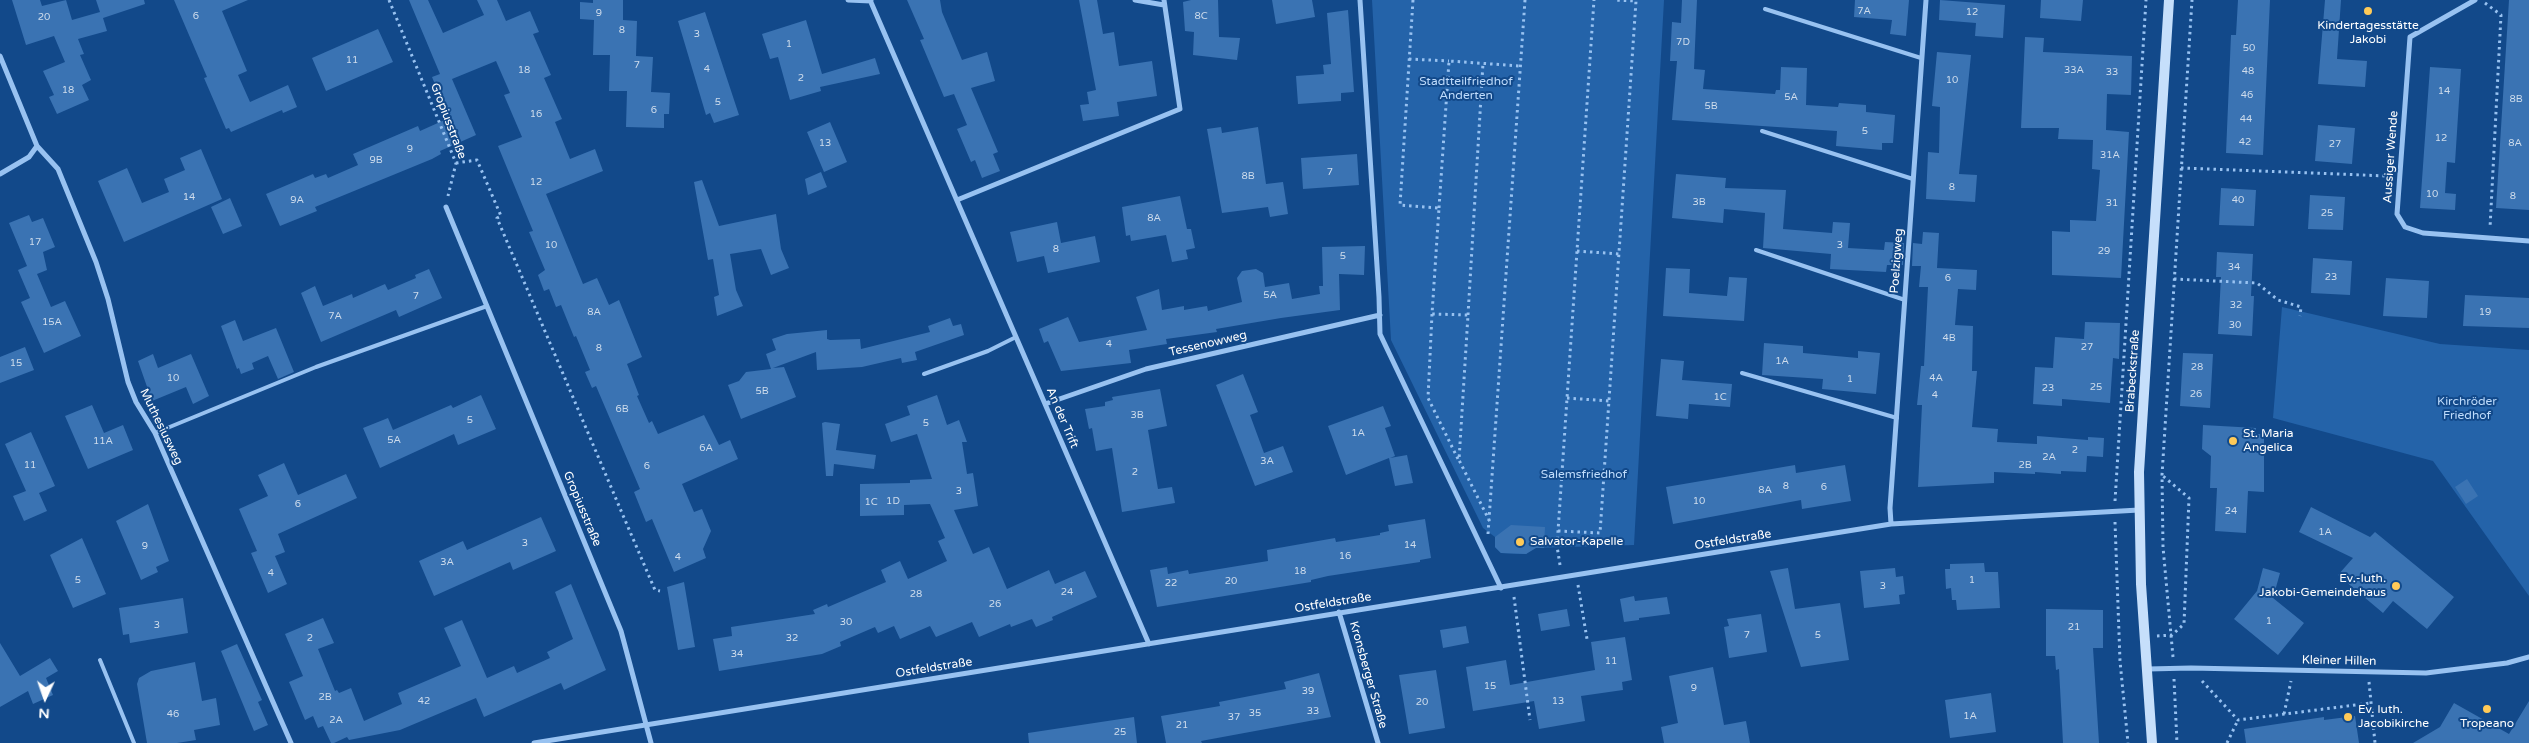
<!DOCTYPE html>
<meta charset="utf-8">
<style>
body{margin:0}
#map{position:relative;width:2529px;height:743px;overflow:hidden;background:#12498a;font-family:"Varela Round",sans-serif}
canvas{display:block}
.north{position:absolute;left:20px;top:673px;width:50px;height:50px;-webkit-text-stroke:4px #12498a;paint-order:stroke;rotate:183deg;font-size:14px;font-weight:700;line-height:20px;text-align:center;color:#fff}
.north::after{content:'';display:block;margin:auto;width:18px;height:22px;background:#fff;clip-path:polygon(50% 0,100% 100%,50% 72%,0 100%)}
</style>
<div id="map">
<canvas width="2529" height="743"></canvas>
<div class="north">N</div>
</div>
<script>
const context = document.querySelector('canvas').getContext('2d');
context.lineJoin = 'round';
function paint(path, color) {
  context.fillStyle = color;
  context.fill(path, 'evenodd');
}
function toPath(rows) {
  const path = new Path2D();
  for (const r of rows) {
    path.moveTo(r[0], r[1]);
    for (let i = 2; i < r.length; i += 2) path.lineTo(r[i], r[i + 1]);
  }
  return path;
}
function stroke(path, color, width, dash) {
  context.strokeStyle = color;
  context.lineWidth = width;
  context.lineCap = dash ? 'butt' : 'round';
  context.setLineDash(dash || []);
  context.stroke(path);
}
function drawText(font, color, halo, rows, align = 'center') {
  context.font = font + ' "Varela Round",sans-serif';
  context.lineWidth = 4;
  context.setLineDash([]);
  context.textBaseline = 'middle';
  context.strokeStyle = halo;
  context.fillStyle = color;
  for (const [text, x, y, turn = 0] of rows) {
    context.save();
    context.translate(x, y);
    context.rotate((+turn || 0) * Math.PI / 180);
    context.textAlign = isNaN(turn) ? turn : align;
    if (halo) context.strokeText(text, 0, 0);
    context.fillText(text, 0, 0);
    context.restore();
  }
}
paint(toPath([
 [1372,0,1664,0,1634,545,1534,548,1526,554,1501,553,1495,547,1495,537,1483,528,1391,340],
 [2282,307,2440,344,2529,350,2529,596,2433,461,2273,418]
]), '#2463a9');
paint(toPath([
 [12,0,40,0,42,6,66,0,72,20,100,12,96,0,144,0,145,4,103,18,107,31,78,39,84,54,80,55,91,80,82,85,89,100,57,114,49,97,54,95,43,71,65,62,54,36,26,45],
 [174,0,248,0,222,11,247,71,238,75,250,102,288,85,297,107,283,113,282,110,231,132,229,128,226,129,204,78,207,77],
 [409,0,428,0,443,33,484,15,477,0,497,0,506,21,530,11,539,32,533,34,551,75,544,78,562,119,555,122,570,159,595,149,603,171,546,194,583,284,597,278,609,305,619,300,642,357,627,364,639,395,637,396,649,423,652,421,658,434,704,415,719,445,730,440,738,459,682,484,694,512,702,509,711,531,703,549,706,558,674,572,652,519,646,522,634,492,640,489,596,386,592,388,585,372,590,370,576,336,574,337,561,305,556,307,549,289,544,291,538,275,545,270,529,232,533,231,498,146,522,137,504,95,510,93,496,61,452,79,476,135,440,151,441,154,432,159,315,207,317,211,280,226,266,194,313,174,315,178,326,174,328,178,358,165,353,154,418,126,420,131,449,118,432,77,440,74],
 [593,0,623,0,623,20,637,21,636,56,653,57,651,92,670,93,669,114,664,114,664,128,626,127,627,91,609,91,610,55,593,55,594,20,580,19,580,2,593,3],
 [907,0,940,0,942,12,962,60,987,52,995,81,971,88,998,152,993,154,1000,171,982,178,975,160,971,162,957,129,967,125,954,94,944,97,920,40,924,39],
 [1079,0,1097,0,1103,34,1114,32,1119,66,1152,61,1157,96,1117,102,1119,116,1083,121,1080,105,1089,104,1087,92,1096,90],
 [1191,0,1218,0,1219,37,1240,38,1237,60,1193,55,1194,32,1185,31,1183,2],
 [1272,0,1312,0,1315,17,1276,24],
 [1682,0,1697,0,1694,69,1705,70,1703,89,1775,94,1776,90,1780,90,1781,67,1807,68,1806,105,1838,107,1839,103,1866,105,1866,112,1895,115,1893,143,1882,143,1882,150,1836,146,1837,131,1672,120,1677,61,1670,61,1672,22,1681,23],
 [1855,0,1909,0,1906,36,1890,34,1892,20,1854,17],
 [1940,0,2005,5,2003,38,1975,36,1976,23,1939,20],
 [2041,0,2083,0,2081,21,2040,18],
 [2238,0,2270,0,2263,155,2226,153,2231,35,2236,35],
 [2325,0,2341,0,2337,59,2367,61,2365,87,2318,84],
 [2509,0,2529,0,2529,210,2496,208],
 [1348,10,1354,92,1341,93,1341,101,1298,104,1296,76,1324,74,1323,65,1331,64,1327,13],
 [705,12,739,115,714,123,710,113,706,115,678,21],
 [806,20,822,74,875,58,880,74,820,87,821,91,790,100,778,57,770,59,762,34],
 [378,29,393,62,326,91,312,58],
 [2025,37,2044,38,2043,52,2132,56,2131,95,2107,94,2106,130,2129,132,2121,278,2052,275,2052,231,2070,232,2070,220,2096,221,2100,170,2092,169,2093,140,2058,139,2059,128,2021,128],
 [1937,52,1971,55,1959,174,1977,175,1975,202,1926,199,1928,152,1939,153,1940,107,1932,106],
 [2430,67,2461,69,2455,163,2447,162,2445,193,2456,194,2455,210,2420,208],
 [830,122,847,162,824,172,807,132],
 [2318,125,2355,128,2352,164,2315,161],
 [1221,127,1222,133,1258,127,1266,184,1283,182,1288,214,1270,217,1268,207,1222,213,1207,129],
 [201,149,222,199,124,242,98,181,127,168,142,203,169,192,164,179,185,170,180,158],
 [1357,154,1359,185,1303,189,1301,158],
 [821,172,827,187,808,195,805,179],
 [1676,174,1726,178,1725,188,1786,190,1783,229,1832,233,1833,222,1850,223,1848,248,1884,250,1885,242,1904,243,1903,265,1887,265,1886,272,1830,269,1831,254,1763,248,1765,213,1724,209,1723,223,1672,218],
 [702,180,719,226,776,214,781,249,789,268,771,275,761,249,730,254,736,290,743,306,717,316,714,297,719,295,713,259,708,260,694,182],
 [2221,188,2256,190,2254,226,2219,225],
 [2310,195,2345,197,2343,230,2308,229],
 [1180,196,1187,229,1191,229,1195,248,1186,250,1188,259,1172,262,1166,235,1131,241,1130,235,1126,236,1122,207],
 [230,198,242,226,223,234,211,207],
 [29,215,32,222,43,218,55,247,43,252,47,270,37,274,51,307,65,301,81,336,44,353,21,302,30,298,18,270,27,266,9,223],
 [1057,222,1061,243,1095,236,1100,262,1048,273,1044,256,1017,262,1010,232],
 [1923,232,1939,233,1937,268,1977,270,1976,290,1958,289,1955,325,1973,326,1972,371,1977,371,1972,427,1998,429,1997,442,2037,444,2037,436,2088,440,2088,437,2104,438,2103,457,2087,456,2086,472,2061,471,2061,474,2035,472,2035,474,1994,472,1994,483,1918,487,1922,405,1917,405,1921,366,1924,366,1928,287,1919,287,1921,266,1912,266,1913,243,1922,244],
 [1365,246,1364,275,1339,274,1340,310,1281,318,1216,329,1217,332,1166,339,1167,344,1129,350,1131,363,1061,371,1048,341,1044,343,1039,329,1068,317,1079,342,1147,330,1136,297,1159,289,1162,310,1184,306,1184,310,1207,306,1208,311,1242,302,1237,278,1242,271,1256,269,1263,273,1265,287,1289,283,1292,299,1320,294,1319,286,1323,286,1322,247],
 [2217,252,2253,254,2251,296,2254,296,2252,336,2218,334,2221,277,2216,277],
 [2313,258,2352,261,2350,295,2311,293],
 [1666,268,1690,269,1689,293,1727,296,1729,277,1747,278,1744,321,1663,316],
 [429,269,442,298,399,317,396,310,321,342,301,293,315,286,323,306,352,294,353,298,385,284,388,290,416,278,415,275],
 [2386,278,2429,281,2427,318,2383,316],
 [2465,295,2529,298,2529,328,2463,326],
 [950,318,953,326,961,324,964,335,915,352,917,360,902,363,901,358,862,367,817,370,816,352,773,368,784,367,796,397,741,419,728,385,739,381,746,372,771,369,766,354,776,350,772,339,787,334,827,330,827,339,830,340,860,339,861,349,930,332,928,326],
 [235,320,243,341,276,328,294,372,278,379,268,356,252,363,254,369,241,374,239,368,237,369,221,326],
 [2085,322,2120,323,2119,359,2113,358,2110,403,2062,399,2062,406,2033,404,2035,367,2053,368,2055,337,2084,339],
 [1764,343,1803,346,1803,353,1858,358,1858,351,1880,353,1876,394,1822,389,1823,379,1762,375],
 [25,347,34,370,0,383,0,357],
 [2183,353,2213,354,2210,408,2180,406],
 [153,354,158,368,191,354,209,396,193,404,186,387,152,401,138,361],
 [1661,359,1684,361,1682,380,1732,384,1730,407,1689,404,1688,419,1656,416],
 [1243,374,1258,412,1250,415,1264,453,1283,446,1293,472,1255,486,1216,385],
 [1160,389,1167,426,1148,430,1158,489,1172,487,1175,503,1122,512,1112,448,1096,451,1092,428,1089,429,1085,409,1105,406,1105,402,1113,400,1112,397],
 [481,395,496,429,458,445,454,434,380,468,363,428,388,418,393,430,451,405,453,408],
 [937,395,947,425,959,420,967,442,962,442,967,474,973,473,978,506,954,510,973,554,989,547,1007,589,1049,570,1055,584,1085,571,1097,597,1052,617,1053,620,1036,627,1032,619,1011,627,1010,624,979,637,972,622,936,637,930,626,900,639,894,626,878,633,875,627,840,642,841,646,822,654,719,671,713,639,732,636,731,627,815,614,813,610,827,604,828,607,886,582,881,570,900,561,908,579,947,561,938,541,945,538,930,504,904,505,904,515,860,516,860,484,910,483,910,480,932,479,917,434,891,442,885,424,910,415,907,406],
 [92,405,104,433,123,425,133,450,88,469,65,416],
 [1383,406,1391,426,1385,428,1395,456,1390,458,1407,455,1413,483,1395,486,1389,458,1346,475,1328,426],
 [825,422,840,424,836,450,876,455,874,469,834,464,833,476,826,476,822,423],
 [2203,425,2256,428,2256,434,2264,434,2264,492,2248,491,2246,533,2215,531,2217,488,2210,488,2211,456,2202,449],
 [31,432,55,486,39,493,47,511,24,521,13,496,26,491,5,444],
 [284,463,298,495,346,474,357,498,278,534,285,552,275,556,287,584,268,593,251,553,257,551,239,509,268,496,258,475],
 [1795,465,1796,473,1845,465,1851,501,1802,509,1801,500,1673,524,1666,487],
 [2467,479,2478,496,2466,504,2455,487],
 [148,504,169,561,156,567,158,572,141,580,116,521],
 [2311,507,2370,537,2375,532,2454,597,2427,629,2393,601,2383,613,2338,575,2353,558,2299,532],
 [541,517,556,551,513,570,510,562,434,596,419,561,463,541,467,550],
 [1425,519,1431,558,1420,560,1420,562,1328,576,1311,580,1311,582,1157,607,1150,570,1167,567,1168,574,1188,570,1189,574,1268,561,1267,550,1335,538,1336,542,1380,535,1380,533,1389,531,1388,525],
 [1511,525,1545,527,1544,548,1536,548,1526,554,1501,553,1495,547,1495,537],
 [82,538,106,594,73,608,50,555],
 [1984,563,1985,572,1998,572,2000,608,1957,610,1956,600,1952,600,1951,588,1946,589,1945,569,1950,569,1950,564],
 [1788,568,1795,609,1840,603,1849,660,1801,667,1770,571],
 [1895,568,1896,577,1903,576,1905,594,1899,595,1900,604,1864,608,1860,571],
 [2263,568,2280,573,2273,598,2304,623,2278,655,2234,619,2257,591],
 [684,582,695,647,678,650,667,587],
 [571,584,606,670,564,690,561,683,484,717,476,698,400,730,349,740,347,737,334,743,331,743,323,726,318,728,313,716,305,720,289,682,303,676,285,634,323,618,334,643,318,649,335,691,337,690,339,693,351,688,364,721,402,704,398,693,461,666,444,628,462,620,487,678,514,666,517,673,550,658,547,652,573,639,555,592],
 [1634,596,1635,601,1667,597,1670,614,1639,618,1639,620,1624,622,1620,599],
 [183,598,188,633,130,643,129,634,123,635,119,608],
 [1567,609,1570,626,1541,631,1538,614],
 [2046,609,2103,610,2103,648,2093,648,2099,743,2063,743,2059,669,2056,670,2055,656,2046,656],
 [1761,614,1767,652,1729,658,1724,627,1729,626,1727,619],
 [1466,626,1469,643,1443,648,1440,630],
 [1625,637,1632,680,1622,682,1623,690,1581,696,1585,721,1539,729,1534,701,1473,711,1466,667,1506,660,1510,685,1595,670,1591,642],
 [0,643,20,676,50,658,58,671,46,678,53,695,33,704,28,691,0,707],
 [237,644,262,700,258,702,268,725,254,731,221,651],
 [195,662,202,701,216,698,220,725,194,730,196,740,177,743,147,743,137,684,139,678,151,671],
 [1713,667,1724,725,1746,721,1750,743,1664,743,1661,727,1678,723,1669,676],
 [1436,670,1445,728,1409,734,1399,675],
 [1319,673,1331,717,1201,741,1202,743,1166,743,1161,716,1220,706,1219,702,1286,689,1284,682],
 [1991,693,1996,732,1950,738,1945,700],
 [2529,701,2529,743,2413,743,2440,727,2454,703,2509,734],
 [2355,716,2359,743,2246,743,2244,729,2324,717,2324,720],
 [1134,717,1137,743,1029,743,1028,733]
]), '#3a73b3');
stroke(toPath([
 [389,0,456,163,448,196],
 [1413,0,1400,205,1439,208,1432,314,1468,315,1459,460,1490,522],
 [2485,3,2501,15,2490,228],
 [1409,59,1449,61],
 [456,163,477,160,501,216,497,218,622,513,655,590,660,591],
 [2181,168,2388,176],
 [1439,208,1449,61,1520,66],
 [1577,251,1619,254],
 [2174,279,2257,283,2278,300,2301,307,2300,316],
 [1432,314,1428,398,1458,459],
 [1468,315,1483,63],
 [1567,398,1609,401],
 [2115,501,2146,0],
 [2115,522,2120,661,2128,743],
 [1558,531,1600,533,1636,1,1614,0],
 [1488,534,1525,0],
 [1560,565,1557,546,1594,0],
 [1578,585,1587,639],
 [1514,597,1530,720],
 [2157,636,2172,635,2184,624,2189,498,2163,476],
 [2173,657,2163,547,2162,475,2192,0],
 [2174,679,2177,743],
 [2202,681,2238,720,2371,703],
 [2369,682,2375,743],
 [2284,714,2291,681],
 [2227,743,2238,720]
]), '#98c2f1', 3, [2.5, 4]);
stroke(toPath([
 [1765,9,1921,58],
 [1762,131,1913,179],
 [1756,250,1905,300],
 [1742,373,1897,418],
 [924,374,988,351,1016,337],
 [155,433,316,367,487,306],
 [100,660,134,743]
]), '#98c2f1', 4);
stroke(toPath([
 [848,0,871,1],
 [870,0,1149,644],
 [1135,0,1164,5],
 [1360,0,1379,297,1380,334,1501,588],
 [2475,0,2410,37,2397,214,2405,227,2423,233,2529,241],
 [0,56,37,146,58,169,96,262,108,299,128,382,136,402,155,433,291,743],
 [0,174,29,157,37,146],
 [957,200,1180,109,1164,0],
 [446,207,621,631,651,743],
 [1045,404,1146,369,1380,315],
 [1891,524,1890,508,1926,0],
 [1339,612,1378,743],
 [2148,669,2191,668,2426,673,2507,663,2529,657],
 [534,743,1891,524,2139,510]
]), '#98c2f1', 5);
stroke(toPath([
 [2152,743,2141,584,2139,472,2169,0]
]), '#c6dffb', 10);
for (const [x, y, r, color] of [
 [2368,11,5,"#ffca58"],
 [2233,441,5,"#ffca58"],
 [1520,542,5,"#ffca58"],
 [2396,586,5,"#ffca58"],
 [2487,709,5,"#ffca58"],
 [2348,717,5,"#ffca58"]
]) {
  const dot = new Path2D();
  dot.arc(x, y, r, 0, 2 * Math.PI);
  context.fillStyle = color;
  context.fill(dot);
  stroke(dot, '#12498a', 2);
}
drawText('10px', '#cedcec', null, [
 ["7A",1864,11],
 ["12",1972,12],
 ["9",599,13],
 ["6",196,16],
 ["8C",1201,16],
 ["20",44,17],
 ["8",622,30],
 ["3",697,34],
 ["7D",1683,42],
 ["1",789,44],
 ["50",2249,48],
 ["11",352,60],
 ["7",637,65],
 ["4",707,69],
 ["18",524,70],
 ["33A",2074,70],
 ["48",2248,71],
 ["33",2112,72],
 ["2",801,78],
 ["10",1952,80],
 ["18",68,90],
 ["14",2444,91],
 ["46",2247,95],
 ["5A",1791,97],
 ["8B",2516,99],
 ["5",718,102],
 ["5B",1711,106],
 ["6",654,110],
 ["16",536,114],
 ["44",2246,119],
 ["5",1865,131],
 ["12",2441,138],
 ["42",2245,142],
 ["13",825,143],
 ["8A",2515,143],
 ["27",2335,144],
 ["9",410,149],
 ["31A",2110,155],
 ["9B",376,160],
 ["7",1330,172],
 ["8B",1248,176],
 ["12",536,182],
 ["8",1952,187],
 ["10",2432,194],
 ["8",2513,196],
 ["14",189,197],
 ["9A",297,200],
 ["40",2238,200],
 ["3B",1699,202],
 ["31",2112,203],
 ["25",2327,213],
 ["8A",1154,218],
 ["17",35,242],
 ["10",551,245],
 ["3",1840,245],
 ["8",1056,249],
 ["29",2104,251],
 ["5",1343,256],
 ["34",2234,267],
 ["23",2331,277],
 ["6",1948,278],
 ["5A",1270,295],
 ["7",416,296],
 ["32",2236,305],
 ["8A",594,312],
 ["19",2485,312],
 ["7A",335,316],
 ["15A",52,322],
 ["30",2235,325],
 ["4B",1949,338],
 ["4",1109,344],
 ["27",2087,347],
 ["8",599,348],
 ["1A",1782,361],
 ["15",16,363],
 ["28",2197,367],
 ["10",173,378],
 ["4A",1936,378],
 ["1",1850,379],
 ["25",2096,387],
 ["23",2048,388],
 ["5B",762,391],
 ["26",2196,394],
 ["4",1935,395],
 ["1C",1720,397],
 ["6B",622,409],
 ["3B",1137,415],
 ["5",470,420],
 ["5",926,423],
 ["1A",1358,433],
 ["5A",394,440],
 ["11A",103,441],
 ["6A",706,448],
 ["2",2075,450],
 ["2A",2049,457],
 ["3A",1267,461],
 ["11",30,465],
 ["2B",2025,465],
 ["6",647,466],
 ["2",1135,472],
 ["8",1786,486],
 ["6",1824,487],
 ["8A",1765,490],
 ["3",959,491],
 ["1D",893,501],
 ["10",1699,501],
 ["1C",871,502],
 ["6",298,504],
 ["24",2231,511],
 ["1A",2325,532],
 ["3",525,543],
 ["14",1410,545],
 ["9",145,546],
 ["16",1345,556],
 ["4",678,557],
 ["3A",447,562],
 ["18",1300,571],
 ["4",271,573],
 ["5",78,580],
 ["1",1972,580],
 ["20",1231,581],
 ["22",1171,583],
 ["3",1883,586],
 ["24",1067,592],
 ["28",916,594],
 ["26",995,604],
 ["1",2269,621],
 ["30",846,622],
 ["3",157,625],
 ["21",2074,627],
 ["7",1747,635],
 ["5",1818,635],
 ["2",310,638],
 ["32",792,638],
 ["34",737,654],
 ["11",1611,661],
 ["15",1490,686],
 ["9",1694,688],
 ["39",1308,691],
 ["2B",325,697],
 ["42",424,701],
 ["13",1558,701],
 ["20",1422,702],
 ["33",1313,711],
 ["35",1255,713],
 ["46",173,714],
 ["1A",1970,716],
 ["37",1234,717],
 ["2A",336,720],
 ["21",1182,725],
 ["25",1120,732]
]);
drawText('12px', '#fff', '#12498a', [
 ["Kindertagesstätte",2368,26,"center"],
 ["Jakobi",2368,40,"center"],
 ["St. Maria",2243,434],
 ["Angelica",2243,448],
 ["Salvator-Kapelle",1530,542],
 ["Ev.-luth.",2386,579,"right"],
 ["Jakobi-Gemeindehaus",2386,593,"right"],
 ["Ev. luth.",2358,710],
 ["Jacobikirche",2358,724],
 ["Tropeano",2487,724,"center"]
], 'left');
drawText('12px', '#bfdcfc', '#12498a', [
 ["Stadtteilfriedhof",1466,82],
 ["Anderten",1466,96],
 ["Kirchröder",2467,402],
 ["Friedhof",2467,416],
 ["Salemsfriedhof",1584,475]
]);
drawText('12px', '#fff', '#12498a', [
 ["Gropiusstraße",448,121,69],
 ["Aussiger Wende",2391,157,-86],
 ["Poelzigweg",1897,261,-86],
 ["Tessenowweg",1208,344,-13],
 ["Brabeckstraße",2133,371,-86],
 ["An der Trift",1062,418,67],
 ["Muthesiusweg",161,427,64],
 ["Gropiusstraße",582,509,67],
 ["Ostfeldstraße",1733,540,-9],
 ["Ostfeldstraße",1333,603,-9],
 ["Kleiner Hillen",2339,661,1],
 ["Ostfeldstraße",934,668,-9],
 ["Kronsberger Straße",1368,675,74]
]);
</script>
